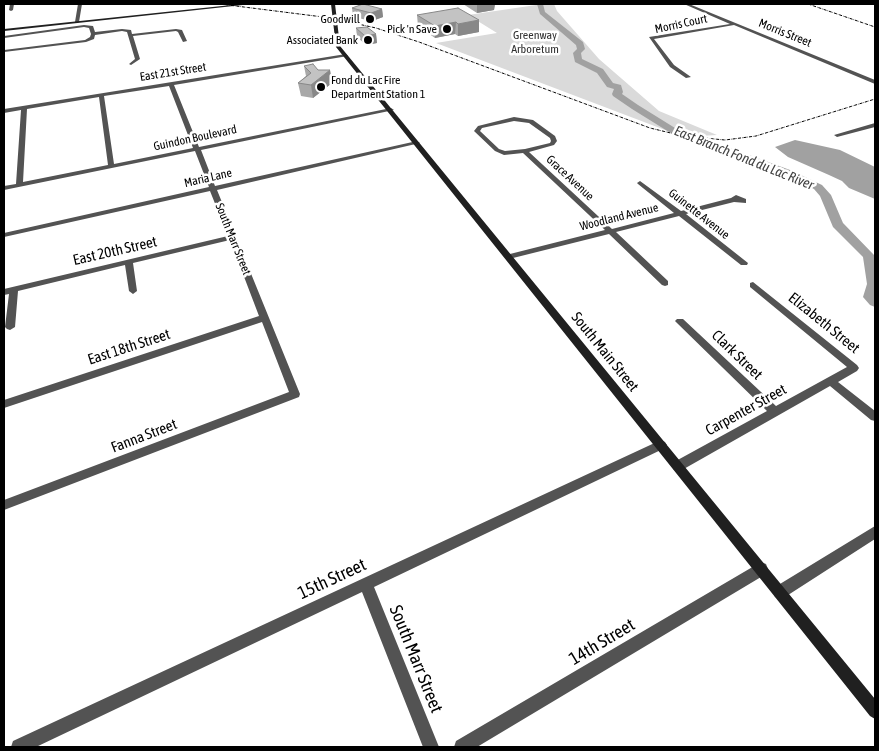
<!DOCTYPE html>
<style>
body{margin:0}
#map{position:relative;width:879px;height:751px;overflow:hidden;background:#fff;font-family:"Asap Condensed",sans-serif}
canvas{display:block}
.frame{position:absolute;inset:0;border:5px solid #000;pointer-events:none}
</style>
<div id="map">
<canvas width="879" height="751"></canvas>
<div class="frame"></div>
</div>
<script>
const context = document.querySelector('canvas').getContext('2d');
context.lineJoin = 'round';
function paint(path, color) {
  context.fillStyle = color;
  context.fill(path, 'evenodd');
}
function toPath(rows) {
  const path = new Path2D();
  for (const r of rows) {
    path.moveTo(r[0], r[1]);
    for (let i = 2; i < r.length; i += 2) path.lineTo(r[i], r[i + 1]);
  }
  return path;
}
function stroke(path, color, width, dash) {
  context.strokeStyle = color;
  context.lineWidth = width;
  context.lineCap = dash ? 'butt' : 'round';
  context.setLineDash(dash || []);
  context.stroke(path);
}
function drawText(font, color, halo, rows, align = 'center') {
  context.font = font + ' "Asap Condensed",sans-serif';
  context.lineWidth = 5;
  context.setLineDash([]);
  context.textBaseline = 'middle';
  context.strokeStyle = halo;
  context.fillStyle = color;
  for (const [text, x, y, turn = 0] of rows) {
    context.save();
    context.translate(x, y);
    context.rotate((+turn || 0) * Math.PI / 180);
    context.textAlign = isNaN(turn) ? turn : align;
    if (halo) context.strokeText(text, 0, 0);
    context.fillText(text, 0, 0);
    context.restore();
  }
}
paint(toPath([
 [543,4,554,4,557,11,599,59,659,111,717,135,698,136,673,133,436,43,497,33,468,15]
]), '#dadada');
paint(toPath([
 [795,140,840,150,875,167,875,199,849,188,842,181,829,175,788,157,775,147]
]), '#a1a1a1');
paint(toPath([
 [537,4,543,4,545,12,583,42,585,49,581,53,582,59,603,69,613,83,621,85,623,92,622,94,638,105,675,128,790,170,822,185,831,195,843,223,875,256,875,307,870,305,863,297,867,284,863,257,833,227,820,196,814,189,782,174,669,132,632,109,613,96,612,94,614,89,607,87,597,73,575,62,573,53,577,49,576,45,540,14,537,4]
]), '#a1a1a1');
paint(toPath([
 [10,4,14,4,13,10,11,11,9,10,10,4],
 [78,4,82,4,79,22,77,23,75,22,78,4],
 [684,4,689,4,875,80,875,84,734,25,654,39,674,65,691,77,686,78,670,67,649,37,730,24,684,4],
 [84,25,93,26,95,32,122,29,131,30,132,34,176,29,182,30,187,41,183,42,178,32,176,31,133,36,140,59,131,65,129,64,135,59,127,32,122,31,95,35,94,39,86,42,4,52,4,50,85,40,90,37,91,34,89,28,84,27,4,38,4,36,84,25],
 [346,54,348,56,174,85,199,147,391,108,394,110,201,150,215,186,417,141,420,143,217,190,300,394,299,397,4,510,4,500,289,392,262,322,4,408,4,400,259,316,230,240,133,263,137,291,133,294,129,291,125,265,18,291,15,327,10,330,7,329,5,327,9,294,4,295,4,289,228,236,210,191,4,237,4,233,209,187,195,151,4,190,4,186,16,184,21,110,4,113,4,109,346,54],
 [169,86,193,148,114,164,104,96,169,86],
 [99,97,108,165,23,182,27,109,99,97],
 [514,117,533,120,555,136,557,141,554,145,529,152,612,229,674,213,638,184,637,183,640,181,681,211,731,198,736,195,746,199,746,203,734,202,686,214,748,263,747,265,741,265,679,216,616,232,668,281,668,285,665,286,662,285,609,234,509,259,506,259,506,255,605,230,523,153,504,155,495,151,474,131,478,126,514,117],
 [514,121,529,123,550,138,551,141,550,143,525,149,505,151,499,149,480,131,482,128,514,121],
 [875,123,875,127,837,137,834,135,875,123],
 [753,282,857,365,859,368,857,371,838,382,875,411,875,421,871,420,830,386,682,470,678,471,674,470,672,466,674,462,767,411,677,323,675,321,677,319,683,319,776,406,847,367,750,287,750,283,753,282],
 [661,440,665,442,667,445,665,448,374,587,439,747,423,747,362,592,36,747,11,747,13,741,661,440],
 [875,526,875,539,785,597,780,599,775,597,773,592,775,587,875,526],
 [761,562,766,564,768,569,766,574,477,747,454,747,456,741,761,562]
]), '#535353');
paint(toPath([
 [241,4,252,4,4,31,4,29,241,4],
 [331,4,335,4,340,46,875,699,875,719,870,716,336,47,331,4]
]), '#202020');
stroke(toPath([
 [220,4,331,18,376,28,419,42,650,128,683,136,725,140,756,136,875,99],
 [808,4,875,27]
]), '#000', 1, [3, 1, 0.5, 1]);
paint(toPath([
 [463,4,495,4,494,10,477,13],
 [352,8,382,9,383,17,372,21,353,17],
 [417,15,479,20,479,32,458,36,455,34,435,38,418,26],
 [356,28,376,34,377,43,366,45,357,37],
 [304,66,318,70,330,70,332,83,313,98,301,96,298,83,306,76]
]), '#a8a8a8');
paint(toPath([
 [486,4,495,4,494,10,477,13,477,5],
 [382,9,383,17,372,21,371,13],
 [479,20,479,32,458,36,458,24],
 [456,22,455,34,435,38,435,26],
 [376,34,377,43,366,45,365,36],
 [330,70,332,83,313,98,311,85]
]), '#888');
const building = toPath([
 [363,4,382,9,371,13,352,8,363,4],
 [458,8,479,20,458,24,456,22,435,26,417,15,458,8],
 [367,27,376,34,365,36,356,28,367,27],
 [313,64,318,70,330,70,311,85,298,83,311,73,304,66,313,64]
]);
paint(building, '#c3c3c3');
stroke(building, '#888', 1);
for (const [x, y, r, color] of [
 [370,19,5,"#000"],
 [447,29,5,"#000"],
 [368,40,5,"#000"],
 [321,87,5,"#000"]
]) {
  const dot = new Path2D();
  dot.arc(x, y, r, 0, 2 * Math.PI);
  context.fillStyle = color;
  context.fill(dot);
  stroke(dot, '#fff', 2);
}
drawText('12px', '#000', '#fff', [
 ["Goodwill",360,19],
 ["Pick 'n Save",437,29],
 ["Associated Bank",358,40],
 ["Fond du Lac Fire",331,80,"left"],
 ["Department Station 1",331,94,"left"]
], 'right');
drawText('12px', '#000', '#fff', [
 ["Morris Court",681,24,-12],
 ["Morris Street",785,33,22],
 ["East 21st Street",173,72,-9],
 ["Guindon Boulevard",195,138,-12],
 ["Maria Lane",208,178,-13],
 ["Grace Avenue",570,178,43],
 ["Guinette Avenue",699,214,38],
 ["Woodland Avenue",619,217,-14],
 ["South Marr Street",233,239,68]
]);
drawText('12px', '#313131', '#fff', [
 ["Greenway",535,35],
 ["Arboretum",535,49]
]);
drawText('italic 14px', '#424242', '#fff', [
 ["East Branch Fond du Lac River",744,158,22]
]);
drawText('15px', '#000', '#fff', [
 ["East 20th Street",115,251,-13],
 ["Elizabeth Street",824,323,39],
 ["East 18th Street",129,347,-18],
 ["South Main Street",605,352,51],
 ["Clark Street",737,355,44],
 ["Carpenter Street",746,410,-29],
 ["Fanna Street",144,436,-21]
]);
drawText('18px', '#000', '#fff', [
 ["15th Street",332,579,-25],
 ["14th Street",602,642,-31],
 ["South Marr Street",416,659,68]
]);
</script>
